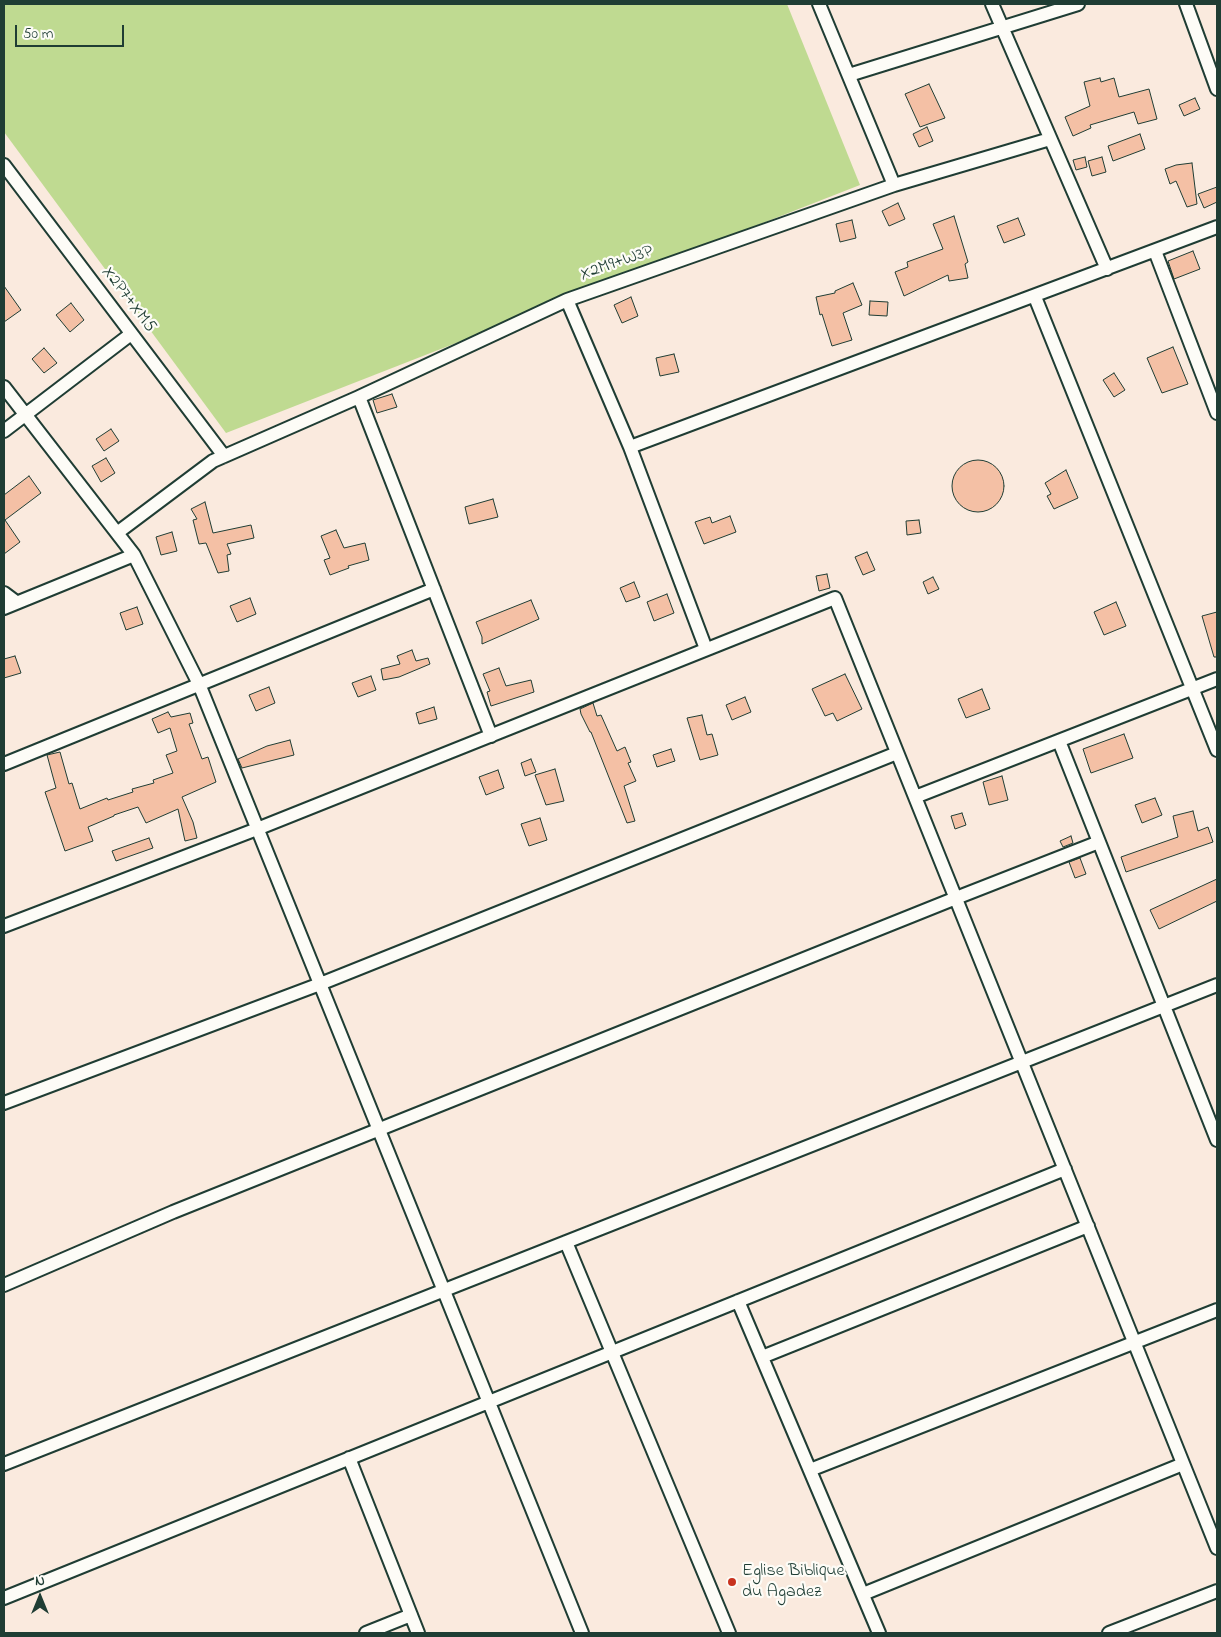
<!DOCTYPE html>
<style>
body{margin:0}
#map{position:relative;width:1221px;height:1637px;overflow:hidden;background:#faeade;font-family:"Indie Flower",sans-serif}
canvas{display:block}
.frame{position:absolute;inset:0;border:5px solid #1f3d34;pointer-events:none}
.north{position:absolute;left:15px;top:1572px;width:50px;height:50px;-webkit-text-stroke:4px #fdfcf7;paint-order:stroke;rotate:0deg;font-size:14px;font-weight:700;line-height:20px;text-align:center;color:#1f3d34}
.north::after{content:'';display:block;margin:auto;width:18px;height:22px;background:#1f3d34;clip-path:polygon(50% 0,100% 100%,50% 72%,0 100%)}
.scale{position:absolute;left:15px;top:25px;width:109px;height:22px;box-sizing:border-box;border:2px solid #1f3d34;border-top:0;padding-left:6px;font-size:15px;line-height:18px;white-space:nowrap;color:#1f3d34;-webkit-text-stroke:4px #fdfcf7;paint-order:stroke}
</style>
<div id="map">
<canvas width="1221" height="1637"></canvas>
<div class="frame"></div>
<div class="north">N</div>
<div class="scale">50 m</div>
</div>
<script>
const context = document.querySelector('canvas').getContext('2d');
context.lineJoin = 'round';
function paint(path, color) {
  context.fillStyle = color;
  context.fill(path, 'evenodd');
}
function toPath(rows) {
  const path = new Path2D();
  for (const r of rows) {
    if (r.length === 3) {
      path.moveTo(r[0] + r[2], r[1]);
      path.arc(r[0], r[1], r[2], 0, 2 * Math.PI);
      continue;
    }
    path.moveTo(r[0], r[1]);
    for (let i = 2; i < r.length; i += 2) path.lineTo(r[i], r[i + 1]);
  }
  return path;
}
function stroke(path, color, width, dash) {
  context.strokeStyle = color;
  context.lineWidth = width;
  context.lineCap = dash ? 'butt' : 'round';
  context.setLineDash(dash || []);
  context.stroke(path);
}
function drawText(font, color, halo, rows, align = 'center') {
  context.font = font + ' "Indie Flower",sans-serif';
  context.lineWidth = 4.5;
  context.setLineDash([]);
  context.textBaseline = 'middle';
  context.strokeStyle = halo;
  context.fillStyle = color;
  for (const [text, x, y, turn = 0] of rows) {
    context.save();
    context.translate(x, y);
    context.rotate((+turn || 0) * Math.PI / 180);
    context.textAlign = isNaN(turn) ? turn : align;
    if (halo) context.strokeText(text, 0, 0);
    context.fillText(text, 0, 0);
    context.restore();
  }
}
paint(toPath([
 [4,4,787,4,860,185,226,433,4,132]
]), '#bfda91');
const building = toPath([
 [1100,78,1101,82,1114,78,1119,97,1149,89,1157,119,1138,124,1134,112,1090,125,1091,128,1073,136,1065,117,1090,106,1084,82,1100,78],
 [929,84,945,118,920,127,905,94,929,84],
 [1195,98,1200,109,1184,116,1179,105,1195,98],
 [927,127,933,141,919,147,913,134,927,127],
 [1140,134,1145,149,1113,161,1108,146,1140,134],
 [1085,157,1087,167,1076,170,1073,160,1085,157],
 [1102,157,1106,172,1092,176,1088,161,1102,157],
 [1192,163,1197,204,1187,207,1176,181,1170,184,1165,169,1176,165,1192,163],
 [1217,187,1217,202,1204,208,1198,194,1217,187],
 [898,203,905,219,889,226,882,211,898,203],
 [954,216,968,262,965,264,968,278,949,281,948,275,904,296,895,272,908,267,907,262,943,249,933,224,954,216],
 [1018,218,1025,235,1004,243,997,226,1018,218],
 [852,220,856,238,840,242,836,224,852,220],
 [1193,251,1200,269,1174,279,1168,261,1193,251],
 [853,283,862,305,843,313,852,340,832,346,822,314,820,315,816,297,835,293,835,291,853,283],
 [4,286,21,310,4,322,4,286],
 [631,297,638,316,622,323,614,305,631,297],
 [870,301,888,302,887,316,869,315,870,301],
 [71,303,84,320,70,332,56,315,71,303],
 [1173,347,1188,384,1162,393,1147,358,1173,347],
 [44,348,57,363,44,373,32,359,44,348],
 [674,354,679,372,660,376,656,358,674,354],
 [1114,373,1125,390,1114,397,1103,380,1114,373],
 [392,394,397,407,377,413,373,400,392,394],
 [111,429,119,441,104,451,96,439,111,429],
 [106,458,115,473,101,482,92,466,106,458],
 [978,486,26],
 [1066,470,1078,498,1054,509,1047,496,1051,494,1045,483,1066,470],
 [29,476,41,493,5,520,20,542,4,554,4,495,29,476],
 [493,499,498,517,469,524,465,507,493,499],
 [205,502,213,533,251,525,254,538,227,544,231,554,227,555,229,571,218,573,206,543,199,544,193,520,197,519,191,509,205,502],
 [730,516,736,532,704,544,695,522,710,517,712,523,730,516],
 [919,520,921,533,907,535,906,521,919,520],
 [336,530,344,548,365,543,369,560,348,566,349,568,330,575,324,560,330,558,321,536,336,530],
 [172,532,177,551,161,555,156,537,172,532],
 [867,552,875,570,863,575,855,557,867,552],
 [827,574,830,588,819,591,816,576,827,574],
 [933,577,939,589,928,594,923,582,933,577],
 [634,582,640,597,626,602,620,588,634,582],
 [667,594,674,613,654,621,647,602,667,594],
 [250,598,256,614,237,622,230,606,250,598],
 [531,600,539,619,482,644,482,637,476,622,531,600],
 [1116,602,1126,626,1104,635,1094,612,1116,602],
 [137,607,143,624,126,630,120,613,137,607],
 [1217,612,1217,657,1214,657,1202,616,1217,612],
 [412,650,416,661,428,658,430,664,399,677,383,680,381,669,400,664,397,656,412,650],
 [15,656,21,673,4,678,4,659,15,656],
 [499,668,506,686,531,680,534,692,491,706,487,692,490,691,483,674,499,668],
 [845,674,862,709,837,721,833,713,825,716,812,689,845,674],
 [371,676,376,690,358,697,352,683,371,676],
 [269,687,275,703,256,711,249,695,269,687],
 [982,689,990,709,966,718,958,699,982,689],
 [745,697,751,712,732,720,726,705,745,697],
 [593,703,597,716,601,715,617,751,625,747,631,762,628,763,636,781,624,786,635,821,627,823,591,732,590,732,581,714,580,709,593,703],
 [434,707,437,719,419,724,416,713,434,707],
 [168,712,171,717,190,713,193,723,189,724,202,759,208,757,216,782,182,797,193,822,197,838,185,841,178,809,146,823,138,807,114,815,114,816,88,827,93,841,65,851,45,792,56,788,47,755,60,752,69,784,72,783,80,809,107,798,108,800,133,792,132,789,154,783,153,780,173,773,166,755,177,751,170,728,158,733,152,719,168,712],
 [702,715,707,735,712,734,718,755,700,760,687,718,702,715],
 [1124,734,1133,758,1091,773,1083,749,1124,734],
 [290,740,294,755,242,768,238,759,267,746,290,740],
 [671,749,675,761,657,767,653,755,671,749],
 [531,759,536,772,525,776,521,763,531,759],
 [555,769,564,801,546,805,535,775,555,769],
 [498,770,504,788,486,795,479,777,498,770],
 [1002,776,1008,800,989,805,983,782,1002,776],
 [1155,798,1162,815,1142,823,1135,805,1155,798],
 [1193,811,1198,831,1208,827,1213,842,1126,872,1121,857,1178,837,1173,816,1193,811],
 [962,813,966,825,955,829,951,816,962,813],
 [540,818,547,840,529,846,521,824,540,818],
 [1071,836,1073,843,1063,847,1060,841,1071,836],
 [149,838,153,848,116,861,112,851,149,838],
 [1080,858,1086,874,1075,878,1069,862,1080,858],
 [1217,879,1217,901,1159,929,1150,910,1217,879]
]);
paint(building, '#f4c0a5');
stroke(building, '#1f3d34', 1);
const minor = toPath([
 [819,4,894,185,1050,139],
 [992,4,1107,269],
 [1186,4,1217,89],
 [849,75,1078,4],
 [4,165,224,456],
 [1155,251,1217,413],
 [1035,297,1217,750],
 [567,300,630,447,706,649],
 [4,387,134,555,199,684,582,1633],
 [359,397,567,300,894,185],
 [4,431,131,334],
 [630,447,1217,227],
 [117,533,213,461,359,397,491,736],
 [4,593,16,602],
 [4,608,134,555],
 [1059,741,1217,1140],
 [4,764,434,589],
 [915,797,1217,679],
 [4,926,257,829,835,598,1217,1548],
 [4,1103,320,984,897,753],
 [566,1242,729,1633],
 [4,1285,173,1212,956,898,1099,842],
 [738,1301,879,1633],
 [762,1357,1088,1226],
 [349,1458,418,1633],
 [4,1464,1217,985],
 [810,1470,1217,1310],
 [863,1594,1183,1464],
 [4,1598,1065,1169],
 [366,1633,411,1615],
 [1109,1633,1217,1591]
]);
stroke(minor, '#1f3d34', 16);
stroke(minor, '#fdfcf7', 12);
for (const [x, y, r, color] of [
 [732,1582,5,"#c8321e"]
]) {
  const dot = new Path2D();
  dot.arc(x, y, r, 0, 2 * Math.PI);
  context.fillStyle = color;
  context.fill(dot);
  stroke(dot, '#fdfcf7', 2);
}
drawText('18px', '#1f3d34', '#fdfcf7', [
 ["X2M9+W3P",617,264,-19],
 ["X2P7+XM5",128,300,53]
]);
drawText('18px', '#1f3d34', '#fdfcf7', [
 ["Eglise Biblique",742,1572],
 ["du Agadez",742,1593]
], 'left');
</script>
